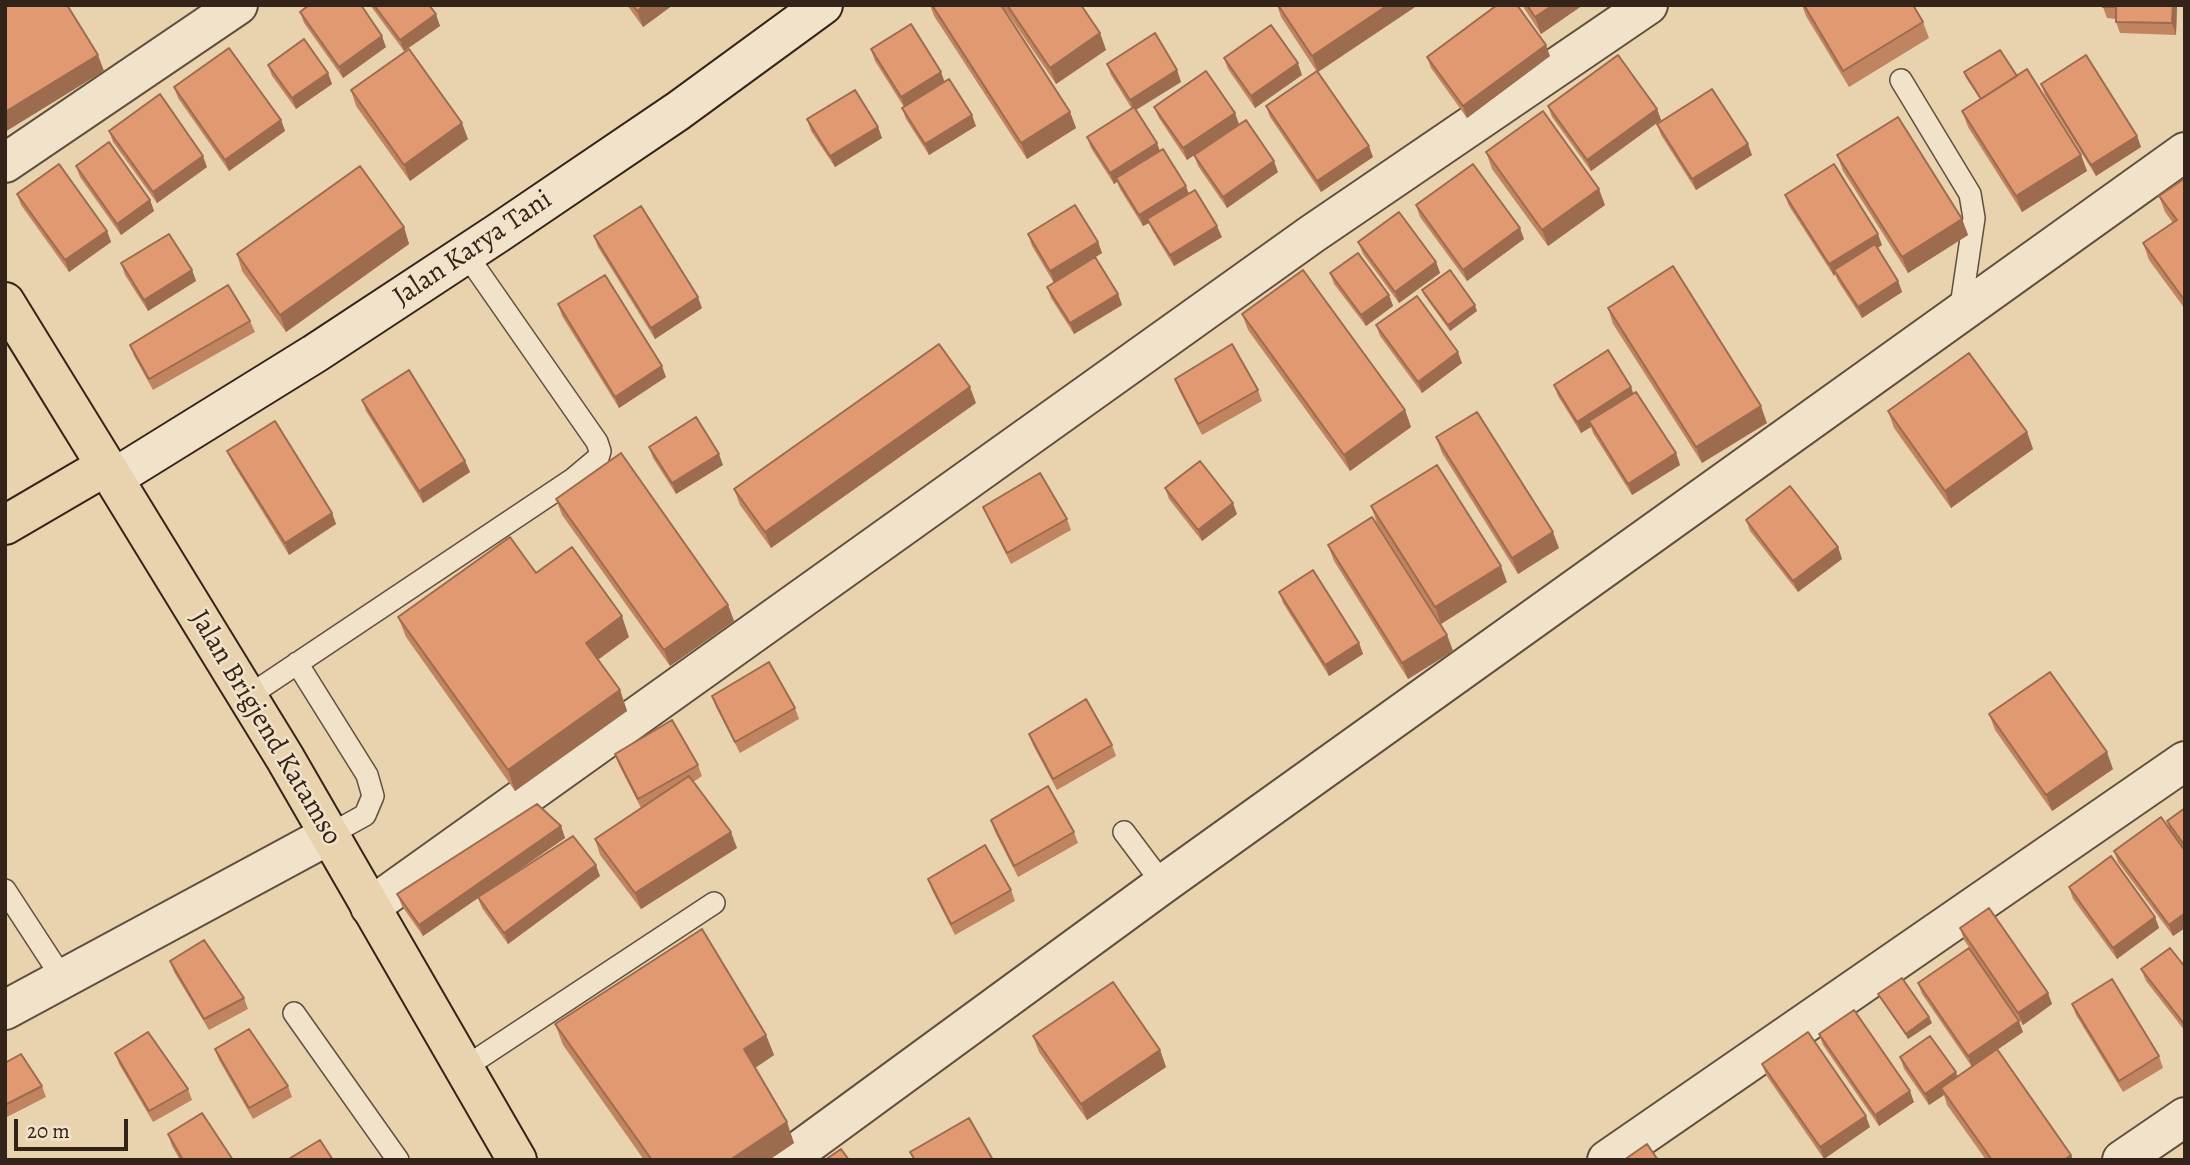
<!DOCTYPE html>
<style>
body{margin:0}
#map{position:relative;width:2190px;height:1165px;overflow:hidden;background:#e9d3ae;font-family:Alegreya,serif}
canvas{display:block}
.frame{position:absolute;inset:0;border:7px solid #342318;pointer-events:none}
.scale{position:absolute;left:14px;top:1119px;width:114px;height:32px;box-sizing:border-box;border:4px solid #342318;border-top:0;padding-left:9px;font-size:21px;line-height:24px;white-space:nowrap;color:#342318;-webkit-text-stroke:5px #f1e2ca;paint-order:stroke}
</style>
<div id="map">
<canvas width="2190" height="1165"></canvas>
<div class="frame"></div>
<div class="scale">20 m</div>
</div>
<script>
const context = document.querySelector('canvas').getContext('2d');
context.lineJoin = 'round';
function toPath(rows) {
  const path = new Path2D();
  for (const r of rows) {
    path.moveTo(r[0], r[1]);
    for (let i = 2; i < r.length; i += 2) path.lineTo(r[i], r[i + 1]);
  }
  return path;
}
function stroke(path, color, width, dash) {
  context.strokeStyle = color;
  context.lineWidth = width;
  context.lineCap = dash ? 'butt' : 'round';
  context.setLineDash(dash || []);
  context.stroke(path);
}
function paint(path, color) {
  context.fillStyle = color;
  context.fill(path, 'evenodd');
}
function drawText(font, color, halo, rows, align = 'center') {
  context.font = font + ' Alegreya,serif';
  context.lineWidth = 5;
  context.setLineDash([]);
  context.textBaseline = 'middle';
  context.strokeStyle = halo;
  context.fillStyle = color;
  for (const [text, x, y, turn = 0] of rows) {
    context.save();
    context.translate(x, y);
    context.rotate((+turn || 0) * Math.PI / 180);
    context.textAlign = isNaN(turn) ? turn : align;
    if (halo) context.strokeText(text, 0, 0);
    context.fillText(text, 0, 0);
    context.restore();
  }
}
const lane = toPath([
 [1901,80,1970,194,1974,218,1960,313],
 [297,663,367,775,373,796,365,815,329,835],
 [247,697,573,479,598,458,600,451,597,442,466,254],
 [1124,832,1163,884],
 [5,890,63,979],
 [294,1013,398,1160],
 [464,1068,714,903]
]);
const street = toPath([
 [5,163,238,5],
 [370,907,1312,234,1648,5],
 [5,1010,329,835],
 [786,1160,1163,884,2185,152],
 [1607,1160,2185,761],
 [2122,1160,2185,1117]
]);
const secondary = toPath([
 [114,478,314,354,498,233,678,111,823,5]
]);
const primary = toPath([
 [106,466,285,758,517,1160]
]);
const highway = toPath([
 [5,302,106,466,5,525]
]);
stroke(lane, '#614f3e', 24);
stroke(street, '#614f3e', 42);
stroke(secondary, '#342318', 42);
stroke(primary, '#342318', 42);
stroke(highway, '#342318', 42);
stroke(lane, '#f1e2ca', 21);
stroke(street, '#f1e2ca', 38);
stroke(secondary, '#f1e2ca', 38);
stroke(primary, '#e9d3ae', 38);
stroke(highway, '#e9d3ae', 38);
paint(toPath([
 [370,5,429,5,440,26,404,51],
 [627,5,673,5,643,27],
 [930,5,1001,5,1070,112,1076,128,1027,159,934,16],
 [1002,5,1081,5,1100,33,1106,50,1056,84],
 [1277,5,1418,5,1318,72,1373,157,1321,192,1270,117,1266,106,1317,72,1281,17],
 [1522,5,1583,5,1541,34],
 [1802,5,1913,5,1923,22,1929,38,1849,87,1806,16],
 [2177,5,2176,35,2120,33,2116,22,2116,19,2107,18,2103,7],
 [300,12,386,47,343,78,304,23],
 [871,49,945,81,976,126,929,155,906,119,902,108,904,107,875,61],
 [1550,56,1467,118,1431,68,1427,57],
 [1224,58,1302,75,1255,108,1228,69],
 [1107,64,1177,70,1181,82,1136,110,1157,143,1160,151,1189,193,1222,237,1174,266,1152,230,1149,223,1143,226,1120,189,1117,182,1114,184,1091,148,1087,137,1132,109,1111,75],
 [268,65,328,73,332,84,296,109,272,76],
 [1964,72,2017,76,2081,155,2087,171,2022,212,1968,127,1962,111,1980,99,1966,78],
 [2041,84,2137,136,2141,147,2096,176,2045,95],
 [174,87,281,120,285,131,229,171,178,98],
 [351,90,468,139,410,181,356,106],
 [1548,106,1657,109,1661,120,1591,171,1552,117],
 [1154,107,1239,124,1187,160,1159,118],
 [807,119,878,127,882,138,835,167,811,131],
 [1657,124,1752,155,1696,190,1661,135],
 [109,131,207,167,157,203,113,142],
 [1486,152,1605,205,1548,246,1492,169],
 [1194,155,1278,172,1227,208,1198,166],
 [1837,155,1962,219,1968,235,1908,273,1843,171],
 [76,166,150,200,154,211,121,235,80,177],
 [2185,178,2185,309,2149,260,2143,243,2173,223,2165,212,2159,196],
 [17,194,107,231,111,242,69,272,21,205],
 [1785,195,1882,245,1878,248,1898,281,1902,292,1862,318,1838,281,1835,274,1834,276,1789,206],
 [1416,205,1524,239,1467,281,1420,217],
 [404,227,409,244,286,332,242,271,237,254],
 [1028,234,1098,242,1102,253,1054,283,1032,246],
 [594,236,702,308,655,339,598,247],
 [1358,242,1436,262,1440,273,1399,303,1363,254],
 [121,263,192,270,196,281,148,311,125,275],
 [1330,273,1389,295,1393,306,1366,326,1334,284],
 [1047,287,1118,294,1122,305,1074,334,1051,298],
 [1422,290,1477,311,1450,331,1424,295],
 [558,304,666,377,619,408,562,316],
 [1608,308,1767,423,1702,463,1613,324],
 [1242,314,1405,410,1411,427,1350,471,1248,330],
 [250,321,255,332,153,390,134,356,130,345],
 [1376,325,1462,363,1422,393,1380,336],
 [1175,379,1258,390,1262,401,1202,435,1179,390],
 [1554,385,1631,387,1633,394,1676,453,1680,465,1632,495,1593,433,1591,427,1581,433,1558,396],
 [362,400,465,461,470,472,423,503,366,411],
 [976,403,771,548,740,505,734,489],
 [1888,411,2027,432,2033,449,1951,508,1894,428],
 [1436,437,1559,548,1518,574,1442,453],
 [649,447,723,465,676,494,653,458],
 [227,451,332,513,336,524,289,555,232,462],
 [1165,488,1237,514,1202,541,1169,499],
 [556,499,728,605,734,621,670,666,562,515],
 [1371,506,1507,582,1441,624,1377,523],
 [983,507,1067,519,1071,530,1011,564,988,518],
 [1746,520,1838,547,1842,559,1798,592,1750,531],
 [1328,545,1447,635,1453,651,1408,679,1334,561],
 [1279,592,1359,643,1363,654,1329,676,1283,603],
 [398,617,629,637,598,660,620,690,627,711,515,791,406,637],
 [712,696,795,708,799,719,740,753,716,707],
 [1989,714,2113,769,2052,811,1995,730],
 [1029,734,1112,745,1116,756,1057,790,1033,745],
 [615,754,698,765,702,776,693,782,737,848,641,909,600,855,595,839,641,808,619,765],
 [2185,808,2185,928,2173,936,2118,862,2114,851,2170,831,2167,821],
 [991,820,1074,832,1078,843,1018,877,995,832],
 [561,826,565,838,502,881,600,876,508,944,482,908,478,898,423,936,402,906,397,894],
 [928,879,1011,890,1015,901,955,935,932,890],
 [2069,887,2155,917,2159,928,2117,959,2073,899],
 [1960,928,2048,993,2052,1004,2023,1025,1964,940],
 [170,961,244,998,248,1009,209,1030,174,972],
 [2185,967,2185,1031,2146,981,2141,969],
 [1918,983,2023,1032,1997,1050,2071,1155,2073,1160,1986,1160,1947,1105,1944,1095,1929,1105,1904,1069,1900,1057,1957,1077,1972,1067,1922,994],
 [1878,994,1929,1017,1932,1023,1908,1039,1881,999],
 [2072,1004,2159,1056,2163,1068,2123,1092,2076,1015],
 [555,1024,766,1035,774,1055,755,1068,794,1143,769,1160,644,1160,563,1045],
 [1819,1034,1914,1102,1879,1126,1823,1045],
 [1033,1036,1160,1050,1166,1067,1087,1120,1039,1052],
 [215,1049,288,1086,292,1097,253,1119,219,1060],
 [115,1053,188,1089,192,1100,153,1122,119,1064],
 [5,1063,42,1086,46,1097,5,1118],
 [1762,1064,1870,1127,1824,1159,1766,1075],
 [168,1134,233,1160,180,1160,172,1146]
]), '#c18460');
paint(toPath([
 [645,5,673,5,643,27,637,11],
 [1388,5,1418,5,1318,72,1312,56],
 [1553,5,1583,5,1541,34,1535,17],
 [2173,5,2177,5,2176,35,2172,23],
 [436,14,440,26,404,51,400,40],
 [1100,33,1106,50,1056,84,1050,68],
 [382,36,386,47,343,78,339,67],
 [1546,45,1550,56,1467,118,1463,106],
 [98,55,104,71,5,132,5,112],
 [1298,63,1302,75,1255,108,1251,96],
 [1177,70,1181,82,1134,111,1130,100],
 [941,72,945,83,905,109,901,97],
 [328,73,332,84,296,109,292,98],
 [1657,109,1661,120,1591,171,1587,160],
 [1070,112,1076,128,1027,159,1021,143],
 [1235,113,1239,124,1187,160,1183,148],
 [972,115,976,126,929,155,925,144],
 [281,120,285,131,229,171,225,160],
 [462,123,468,139,410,181,404,165],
 [878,127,882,138,835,167,830,156],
 [2137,136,2141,147,2096,176,2091,165],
 [1157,143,1161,155,1116,178,1117,182,1114,184,1110,173],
 [1748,144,1752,155,1696,190,1692,179],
 [1369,146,1373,157,1321,192,1317,181],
 [2081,155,2087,171,2022,212,2016,196],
 [203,156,207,167,157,203,153,192],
 [1274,161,1278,172,1227,208,1223,197],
 [1186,186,1190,197,1147,219,1149,223,1143,226,1139,215],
 [1599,189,1605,205,1548,246,1542,230],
 [150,200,154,211,121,235,117,224],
 [1962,219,1968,235,1908,273,1902,257],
 [1217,226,1222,237,1174,266,1170,255],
 [404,227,409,244,286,332,280,315],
 [1520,228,1524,239,1467,281,1463,270],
 [107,231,111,242,69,272,65,260],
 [1878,234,1882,245,1836,274,1834,270,1835,274,1834,276,1829,264],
 [1098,242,1102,253,1054,283,1050,271],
 [1436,262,1440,273,1399,303,1395,292],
 [192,270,196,281,148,311,144,300],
 [1898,281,1902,292,1862,318,1858,307],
 [1118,294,1122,305,1074,334,1070,323],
 [1389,295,1393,306,1366,326,1361,315],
 [698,297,702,308,655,339,651,328],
 [1475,305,1477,311,1450,331,1448,325],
 [1458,352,1462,363,1422,393,1418,382],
 [662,366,666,377,619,408,615,397],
 [970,387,976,403,771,548,765,532],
 [1631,387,1635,398,1589,421,1591,427,1581,433,1577,422],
 [1761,406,1767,423,1702,463,1696,447],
 [1405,410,1411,427,1350,471,1344,455],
 [2027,432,2033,449,1951,508,1945,491],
 [1676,453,1680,465,1632,495,1628,484],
 [719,454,723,465,676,494,672,483],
 [465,461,470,472,423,503,419,491],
 [1233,503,1237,514,1202,541,1198,530],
 [332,513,336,524,289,555,285,543],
 [1553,532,1559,548,1518,574,1512,558],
 [1838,547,1842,559,1798,592,1793,581],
 [1501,566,1507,582,1441,624,1435,607],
 [728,605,734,621,670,666,664,650],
 [622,616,629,637,593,663,586,643],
 [1447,635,1453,651,1408,679,1402,663],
 [1359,643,1363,654,1329,676,1325,665],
 [620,690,627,711,515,791,508,770],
 [2107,752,2113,769,2052,811,2046,795],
 [561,826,565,838,423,936,419,925],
 [731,832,737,848,641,909,635,893],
 [596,865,600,876,508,944,504,933],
 [2185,913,2185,928,2173,936,2169,925],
 [2155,917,2159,928,2117,959,2113,948],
 [2048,993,2052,1004,2023,1025,2018,1013],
 [1929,1017,1932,1023,1908,1039,1906,1034],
 [2019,1021,2023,1032,1972,1067,1968,1056],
 [766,1035,774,1055,752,1070,744,1049],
 [1160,1050,1166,1067,1087,1120,1081,1104],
 [1956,1072,1960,1084,1941,1088,1944,1095,1929,1105,1925,1094],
 [1910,1091,1914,1102,1879,1126,1875,1115],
 [1866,1116,1870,1127,1824,1159,1820,1147],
 [787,1122,794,1143,769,1160,730,1160],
 [2071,1155,2073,1160,2064,1160]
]), '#9d6b4e');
const building = toPath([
 [5,5,67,5,98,55,5,112,5,5],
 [309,5,361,5,382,36,339,67,300,12,309,5],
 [374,5,429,5,436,14,400,40,374,5],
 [633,5,645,5,637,11,633,5],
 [932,5,1001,5,1070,112,1021,143,932,5],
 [1007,5,1081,5,1100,33,1050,68,1007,5],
 [1278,5,1388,5,1312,56,1278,5],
 [1497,5,1517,5,1546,45,1463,106,1427,57,1497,5],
 [1527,5,1553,5,1535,17,1527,5],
 [1804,5,1913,5,1923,22,1843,71,1804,5],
 [2103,5,2173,5,2172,23,2116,22,2116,7,2103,7,2103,5],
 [911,24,941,72,901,97,871,49,911,24],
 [1271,25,1298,63,1251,96,1224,58,1271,25],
 [1155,33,1177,70,1130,100,1107,64,1155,33],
 [304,39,328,73,292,98,268,65,304,39],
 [229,48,281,120,225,160,174,87,229,48],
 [409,49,462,123,404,165,351,90,409,49],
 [2000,50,2017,76,1981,99,1964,72,2000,50],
 [1618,55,1657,109,1587,160,1548,106,1618,55],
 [2086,55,2137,136,2091,165,2041,84,2086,55],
 [2027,69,2081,155,2016,196,1962,111,2027,69],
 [1206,71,1235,113,1183,148,1154,107,1206,71],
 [1317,71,1369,146,1317,181,1266,106,1317,71],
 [949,79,972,115,925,144,902,108,949,79],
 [1712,89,1748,144,1692,179,1657,124,1712,89],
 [855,90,878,127,830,156,807,119,855,90],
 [160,94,203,156,153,192,109,131,160,94],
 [1134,107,1157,143,1110,173,1087,137,1134,107],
 [1543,111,1599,189,1542,230,1486,152,1543,111],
 [1898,117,1962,219,1902,257,1837,155,1898,117],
 [1246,120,1274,161,1223,197,1194,155,1246,120],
 [109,142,150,200,117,224,76,166,109,142],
 [1163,149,1186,186,1139,215,1116,178,1163,149],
 [59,164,107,231,65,260,17,194,59,164],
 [1473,164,1520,228,1463,270,1416,205,1473,164],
 [1834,164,1878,234,1829,264,1785,195,1834,164],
 [360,166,404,227,280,315,237,254,360,166],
 [2185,178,2185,301,2143,243,2177,220,2159,196,2185,178],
 [1195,190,1217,226,1170,255,1147,219,1195,190],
 [1075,205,1098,242,1050,271,1028,234,1075,205],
 [641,206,698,297,651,328,594,236,641,206],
 [1399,212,1436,262,1395,292,1358,242,1399,212],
 [169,234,192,270,144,300,121,263,169,234],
 [1875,244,1898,281,1858,307,1834,270,1875,244],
 [1358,253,1389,295,1361,315,1330,273,1358,253],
 [1095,257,1118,294,1070,323,1047,287,1095,257],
 [1673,266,1761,406,1696,447,1608,308,1673,266],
 [1303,270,1405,410,1344,455,1242,314,1303,270],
 [1450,270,1475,305,1448,325,1422,290,1450,270],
 [605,275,662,366,615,397,558,304,605,275],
 [228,285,250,321,149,379,130,345,228,285],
 [1417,296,1458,352,1418,382,1376,325,1417,296],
 [939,344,970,387,765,532,734,489,939,344],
 [1232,344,1258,390,1198,424,1175,379,1232,344],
 [1608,350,1631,387,1577,422,1554,385,1608,350],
 [1969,353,2027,432,1945,491,1888,411,1969,353],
 [409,370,465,461,419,491,362,400,409,370],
 [1636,392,1676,453,1628,484,1589,421,1636,392],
 [1477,412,1553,532,1512,558,1436,437,1477,412],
 [696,417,719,454,672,483,649,447,696,417],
 [275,421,332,513,285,543,227,451,275,421],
 [621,453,728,605,664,650,556,499,621,453],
 [1200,461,1233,503,1198,530,1165,488,1200,461],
 [1437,465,1501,566,1435,607,1371,506,1437,465],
 [1040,473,1067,519,1007,553,983,507,1040,473],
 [1790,486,1838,547,1793,581,1746,520,1790,486],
 [1372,517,1447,635,1402,663,1328,545,1372,517],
 [510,537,536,573,572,547,622,616,586,643,620,690,508,770,398,617,510,537],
 [1313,570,1359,643,1325,665,1279,592,1313,570],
 [769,662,795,708,735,742,712,696,769,662],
 [2050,672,2107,752,2046,795,1989,714,2050,672],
 [1086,699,1112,745,1053,779,1029,734,1086,699],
 [672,720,698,765,638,799,615,754,672,720],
 [689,776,731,832,635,893,595,839,689,776],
 [1048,786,1074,832,1014,866,991,820,1048,786],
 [537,804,561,826,419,925,397,894,537,804],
 [2185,808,2185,846,2167,821,2185,808],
 [2161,817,2185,851,2185,913,2169,925,2114,851,2161,817],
 [573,836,596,865,504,933,478,897,573,836],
 [985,845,1011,890,951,924,928,879,985,845],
 [2111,856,2155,917,2113,948,2069,887,2111,856],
 [1989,908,2048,993,2018,1013,1960,928,1989,908],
 [702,929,766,1035,744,1049,787,1122,730,1160,652,1160,555,1024,702,929],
 [204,940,244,998,204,1019,170,961,204,940],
 [1969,948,2019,1021,1968,1056,1918,983,1969,948],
 [2170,948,2185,967,2185,1025,2141,969,2170,948],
 [1902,978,1929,1017,1906,1034,1878,994,1902,978],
 [2112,979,2159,1056,2119,1081,2072,1004,2112,979],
 [1113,982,1160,1050,1081,1104,1033,1036,1113,982],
 [1854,1010,1910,1091,1875,1115,1819,1034,1854,1010],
 [249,1029,288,1086,249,1108,215,1049,249,1029],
 [148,1032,188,1089,149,1111,115,1053,148,1032],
 [1808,1032,1866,1116,1820,1147,1762,1064,1808,1032],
 [1930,1036,1956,1072,1925,1094,1900,1057,1930,1036],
 [1997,1049,2071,1155,2064,1160,1992,1160,1941,1088,1997,1049],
 [21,1054,42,1086,5,1105,5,1063,21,1054],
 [202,1113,233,1160,183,1160,168,1134,202,1113],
 [969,1118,993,1160,915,1160,910,1152,969,1118],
 [320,1140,333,1160,287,1160,320,1140],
 [1647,1144,1658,1160,1624,1160,1647,1144],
 [841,1149,849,1160,825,1160,841,1149]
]);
paint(building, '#e09970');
stroke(building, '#9d6b4e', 2);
drawText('28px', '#342318', '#f1e2ca', [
 ["Jalan Karya Tani",473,249,-34],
 ["Jalan Brigjend Katamso",265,728,59]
]);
</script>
